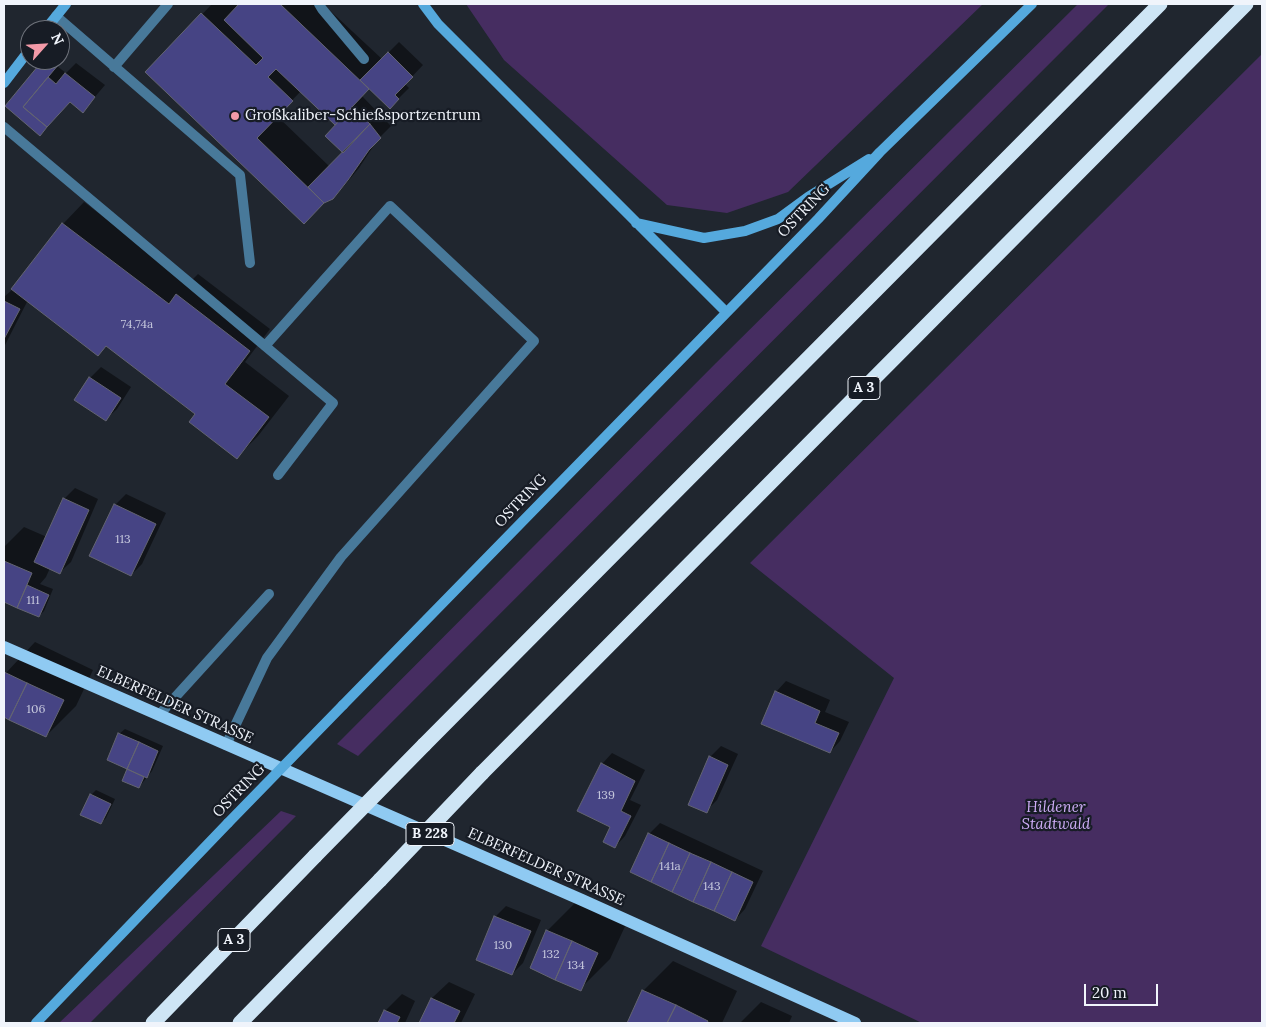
<!DOCTYPE html>
<meta charset="utf-8">
<style>
body{margin:0}
#map{position:relative;width:1266px;height:1027px;overflow:hidden;background:#20262f;font-family:Lora,serif}
canvas{display:block}
.frame{position:absolute;inset:0;border:5px solid #f0f4fb;pointer-events:none}
.north{position:absolute;left:20px;top:20px;width:50px;height:50px;box-sizing:border-box;background:#171c25;border:1px solid #6e727b;border-radius:50%;rotate:64deg;font-size:14px;font-weight:700;line-height:20px;text-align:center;color:#f0f4fb}
.north::after{content:'';display:block;margin:auto;width:18px;height:22px;background:#f39aa8;clip-path:polygon(50% 0,100% 100%,50% 72%,0 100%)}
.scale{position:absolute;left:1084px;top:984px;width:74px;height:22px;box-sizing:border-box;border:2px solid #f0f4fb;border-top:0;padding-left:6px;font-size:15px;line-height:18px;white-space:nowrap;color:#f0f4fb;-webkit-text-stroke:4px #171c25;paint-order:stroke}
</style>
<div id="map">
<canvas width="1266" height="1027"></canvas>
<div class="frame"></div>
<div class="north">N</div>
<div class="scale">20 m</div>
</div>
<script>
const context = document.querySelector('canvas').getContext('2d');
context.lineJoin = 'round';
function paint(path, color) {
  context.fillStyle = color;
  context.fill(path, 'evenodd');
}
function toPath(rows) {
  const path = new Path2D();
  for (const r of rows) {
    path.moveTo(r[0], r[1]);
    for (let i = 2; i < r.length; i += 2) path.lineTo(r[i], r[i + 1]);
  }
  return path;
}
function stroke(path, color, width, dash) {
  context.strokeStyle = color;
  context.lineWidth = width;
  context.lineCap = dash ? 'butt' : 'round';
  context.setLineDash(dash || []);
  context.stroke(path);
}
function drawText(font, color, halo, rows, align = 'center') {
  context.font = font + ' Lora,serif';
  context.lineWidth = 4.5;
  context.setLineDash([]);
  context.textBaseline = 'middle';
  context.strokeStyle = halo;
  context.fillStyle = color;
  for (const [text, x, y, turn = 0] of rows) {
    context.save();
    context.translate(x, y);
    context.rotate((+turn || 0) * Math.PI / 180);
    context.textAlign = isNaN(turn) ? turn : align;
    if (halo) context.strokeText(text, 0, 0);
    context.fillText(text, 0, 0);
    context.restore();
  }
}
paint(toPath([
 [466,4,983,4,788,192,727,213,667,205,504,60],
 [1078,4,1109,4,358,756,337,744,716,363],
 [1262,54,1262,1023,922,1023,761,946,894,678,750,563],
 [281,811,296,816,90,1023,59,1023]
]), '#462d61');
paint(toPath([
 [212,4,235,4,238,7,241,4,323,4,382,59,399,42,423,65,405,84,409,88,390,107,370,88,362,96,391,126,378,139,359,168,344,186,333,198,325,201,304,222,147,72],
 [301,91,337,125,344,153,330,167,277,116],
 [60,46,69,53,57,66,66,73,76,63,105,85,83,111,70,101,40,134,45,60,60,60],
 [84,202,189,283,198,274,270,329,245,362,289,396,258,436,237,457,197,414,107,345,98,354,28,300,4,347,4,297,13,289,63,224],
 [101,367,131,387,117,409,106,419,90,378],
 [75,488,98,499,71,562,60,572,50,568,46,577,40,584,53,589,44,611,39,616,4,601,4,547,24,527,47,537,64,499],
 [126,494,166,513,142,564,131,575,115,505],
 [35,642,93,670,76,706,46,736,4,716,4,675],
 [786,681,830,700,825,712,849,722,840,741,830,752,776,692],
 [125,729,163,746,152,771,139,787,124,780,128,769,119,734],
 [721,746,738,754,717,800,706,811,710,757],
 [612,753,645,770,630,800,641,805,625,836,615,847,602,764],
 [96,790,115,799,106,818,101,823,91,795],
 [660,823,763,871,745,909,735,920,649,834],
 [577,901,627,922,610,959,580,989,547,931],
 [506,906,541,920,523,963,512,974,495,917],
 [673,961,737,991,722,1023,628,1023,644,990],
 [449,982,475,994,461,1023,421,1023,432,998],
 [402,994,415,1001,405,1023,379,1023,386,1010],
 [761,1002,792,1016,789,1023,740,1023]
]), '#0007');
const building = toPath([
 [239,4,280,4,369,89,335,125,276,69,268,77,293,101,257,138,324,203,304,224,145,72,201,13,256,65,263,58,224,20,239,4],
 [388,52,413,77,395,95,399,99,390,109,360,80,388,52],
 [43,60,54,60,59,64,23,107,47,127,40,136,5,106,43,60],
 [65,73,95,97,83,113,70,102,47,127,23,107,48,77,56,84,65,73],
 [352,107,370,124,343,153,325,136,352,107],
 [370,124,381,138,369,150,348,180,333,199,324,203,308,187,370,124],
 [62,223,169,304,176,294,250,351,225,384,269,417,237,459,189,422,195,414,106,346,98,356,11,289,62,223],
 [4,301,20,309,4,339,4,301],
 [89,377,121,398,106,421,74,400,89,377],
 [63,498,89,510,60,574,34,562,63,498],
 [114,504,156,524,131,576,89,556,114,504],
 [4,561,32,573,17,608,4,602,4,561],
 [27,585,49,595,39,617,17,608,27,585],
 [4,672,27,683,9,720,4,717,4,672],
 [27,683,64,700,46,737,9,720,27,683],
 [775,691,820,711,815,723,839,733,830,753,761,724,775,691],
 [118,733,139,742,127,769,107,760,118,733],
 [139,742,158,751,147,778,127,769,139,742],
 [709,756,728,765,707,813,688,805,709,756],
 [601,763,635,781,621,811,631,816,615,848,603,842,610,827,577,811,601,763],
 [127,769,144,777,139,788,122,781,127,769],
 [90,794,111,804,101,824,80,815,90,794],
 [648,833,669,843,651,882,630,872,648,833],
 [669,843,690,853,672,892,651,882,669,843],
 [690,853,711,862,693,902,672,892,690,853],
 [711,862,732,872,714,911,693,902,711,862],
 [732,872,753,882,735,921,714,911,732,872],
 [494,916,531,931,512,975,476,960,494,916],
 [546,930,572,941,555,980,530,968,546,930],
 [572,941,598,953,581,991,555,980,572,941],
 [642,990,676,1005,667,1023,627,1023,642,990],
 [431,998,460,1011,454,1023,419,1023,431,998],
 [676,1005,708,1021,707,1023,667,1023,676,1005],
 [384,1010,400,1017,397,1023,378,1023,384,1010]
]);
paint(building, '#464484');
stroke(building, '#636471', 1);
stroke(toPath([
 [319,4,322,9,364,59],
 [56,16,240,175,250,263],
 [114,67,168,4],
 [4,127,333,403,278,475],
 [159,715,269,594],
 [226,745,267,658,341,557,534,341,390,206,265,346]
]), '#48799a', 10);
stroke(toPath([
 [423,4,438,24,726,312],
 [45,30,66,4],
 [4,83,30,49],
 [636,223,704,238,745,231,778,219,808,197,869,159],
 [343,705,818,219,880,152,1032,4],
 [36,1023,228,823]
]), '#55a9dd', 10);
stroke(toPath([
 [4,647,582,900,855,1023]
]), '#8fcaf2', 12);
stroke(toPath([
 [424,745,1160,4],
 [482,773,1246,4],
 [153,1023,315,856],
 [240,1023,380,880]
]), '#cee5f5', 15);
stroke(toPath([
 [228,823,343,705]
]), '#55a9dd', 10);
stroke(toPath([
 [315,856,424,745],
 [380,880,482,773]
]), '#cee5f5', 15);
for (const [x, y, r, color] of [
 [235,116,5,"#f39aa8"]
]) {
  const dot = new Path2D();
  dot.arc(x, y, r, 0, 2 * Math.PI);
  context.fillStyle = color;
  context.fill(dot);
  stroke(dot, '#171c25', 2);
}
drawText('12px', '#c6c8dd', null, [
 ["74,74a",137,325],
 ["113",123,540],
 ["111",33,601],
 ["106",36,710],
 ["139",606,796],
 ["141a",670,867],
 ["143",712,887],
 ["130",503,946],
 ["132",551,955],
 ["134",576,966]
]);
for (const [x, y, w] of [
 [864,388,32],
 [430,834,48],
 [234,940,32]
]) {
  const box = new Path2D();
  box.roundRect(x - w / 2, y - 11.5, w, 23, 4);
  context.fillStyle = '#171c25';
  context.fill(box);
  stroke(box, '#f0f4fb', 1);
}
drawText('bold 14px', '#f0f4fb', null, [
 ["A 3",864,388],
 ["B 228",430,834],
 ["A 3",234,940]
]);
drawText('15px', '#f0f4fb', '#171c25', [
 ["Großkaliber-Schießsportzentrum",245,116]
], 'left');
drawText('15px', '#f0f4fb', '#171c25', [
 ["OSTRING",804,211,-46],
 ["OSTRING",521,501,-46],
 ["ELBERFELDER STRASSE",175,705,24],
 ["OSTRING",239,791,-46],
 ["ELBERFELDER STRASSE",546,867,24]
]);
drawText('italic 15px', '#ceadf7', '#171c25', [
 ["Hildener",1056,808],
 ["Stadtwald",1056,825]
]);
</script>
